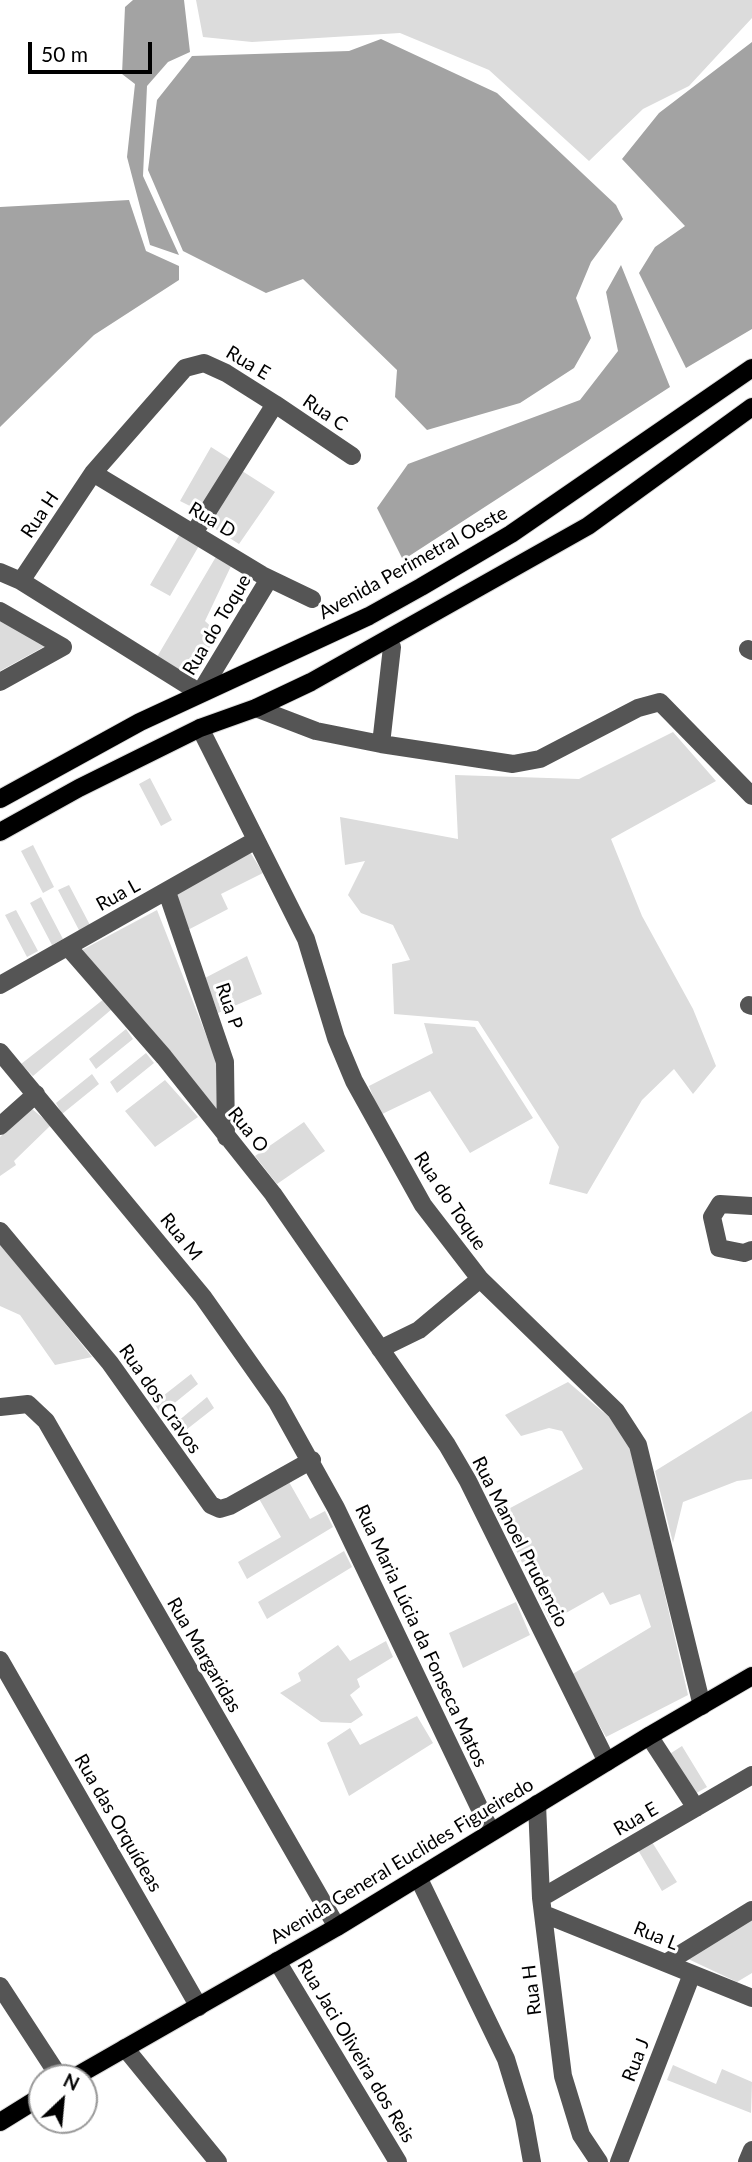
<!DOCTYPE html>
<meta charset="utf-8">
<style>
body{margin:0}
#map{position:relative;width:752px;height:2162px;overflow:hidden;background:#fff;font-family:Lato,sans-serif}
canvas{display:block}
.north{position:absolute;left:28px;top:2064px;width:70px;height:70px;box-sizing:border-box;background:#fff;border:2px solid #999;border-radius:50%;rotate:26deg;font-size:19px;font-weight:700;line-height:28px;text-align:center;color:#000}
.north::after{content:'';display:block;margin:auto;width:24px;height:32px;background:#000;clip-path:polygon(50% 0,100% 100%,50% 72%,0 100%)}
.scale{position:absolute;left:28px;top:42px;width:124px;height:32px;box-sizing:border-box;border:4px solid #000;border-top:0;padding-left:9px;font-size:21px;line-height:24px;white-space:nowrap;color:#000;-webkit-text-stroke:5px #fff;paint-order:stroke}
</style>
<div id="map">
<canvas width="752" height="2162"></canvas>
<div class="north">N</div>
<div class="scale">50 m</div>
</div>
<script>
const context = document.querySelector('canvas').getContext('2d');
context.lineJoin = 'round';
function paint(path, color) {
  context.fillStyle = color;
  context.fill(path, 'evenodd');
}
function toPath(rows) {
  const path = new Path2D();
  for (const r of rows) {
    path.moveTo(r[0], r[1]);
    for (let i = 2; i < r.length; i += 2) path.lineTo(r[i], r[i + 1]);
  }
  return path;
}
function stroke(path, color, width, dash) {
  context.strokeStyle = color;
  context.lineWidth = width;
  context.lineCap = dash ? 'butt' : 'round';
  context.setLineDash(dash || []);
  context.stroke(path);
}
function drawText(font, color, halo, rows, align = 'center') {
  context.font = font + ' Lato,sans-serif';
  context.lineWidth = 6;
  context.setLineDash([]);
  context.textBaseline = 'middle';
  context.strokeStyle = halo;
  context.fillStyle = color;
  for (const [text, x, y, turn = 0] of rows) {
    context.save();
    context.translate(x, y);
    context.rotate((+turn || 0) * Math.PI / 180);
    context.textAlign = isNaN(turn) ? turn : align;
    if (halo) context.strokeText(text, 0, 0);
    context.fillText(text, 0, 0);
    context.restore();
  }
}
paint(toPath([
 [196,0,752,0,752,18,689,86,643,109,589,161,489,70,400,33,252,42,203,37],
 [211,447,230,459,200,511,180,501],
 [239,469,275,492,239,544,206,523],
 [181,532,200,544,170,596,150,585],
 [217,555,232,564,205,621,217,632,194,680,154,662],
 [0,615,49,644,0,671],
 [673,732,716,781,611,839,642,916,693,1009,716,1066,693,1094,674,1069,642,1100,587,1194,549,1184,559,1147,478,1021,394,1014,392,964,410,960,393,925,361,913,348,895,365,861,345,865,340,817,458,839,455,775,579,779],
 [150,778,172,820,161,826,139,784],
 [33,845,54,887,43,893,21,851],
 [250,852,263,873,221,894,228,909,184,932,174,895],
 [69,885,91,927,80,932,58,890],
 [41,897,63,939,52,945,30,903],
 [16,910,38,951,27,957,5,915],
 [157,910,219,1068,220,1117,82,950],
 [247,956,262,994,218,1013,205,978],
 [104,999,112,1009,33,1076,21,1064],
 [424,1023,475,1027,533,1118,470,1153,430,1091,380,1115,369,1086,433,1053],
 [126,1029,133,1039,96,1069,89,1059],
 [146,1053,154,1063,117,1093,110,1082],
 [92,1074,99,1084,62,1114,56,1103],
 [165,1080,198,1117,155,1147,125,1111],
 [31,1108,51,1125,14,1161,16,1165,0,1176,0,1137],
 [304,1122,325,1151,277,1184,255,1156],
 [0,1243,92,1357,55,1365,20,1315,0,1306],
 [191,1374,198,1384,161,1414,154,1403],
 [568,1382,609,1417,631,1448,688,1695,606,1737,571,1675,651,1627,640,1594,610,1605,603,1592,550,1622,499,1514,583,1469,562,1431,549,1428,521,1436,505,1415],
 [207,1397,214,1408,177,1437,171,1427],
 [752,1411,752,1479,737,1481,683,1502,673,1543,655,1471],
 [289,1482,310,1519,325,1511,333,1527,247,1579,238,1562,281,1537,258,1497],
 [344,1551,352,1567,267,1619,258,1602],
 [516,1602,530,1635,463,1668,449,1633],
 [386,1641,393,1657,357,1679,360,1687,350,1695,363,1715,351,1723,321,1722,280,1693,301,1681,298,1673,338,1645,350,1661],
 [417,1716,433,1743,349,1796,327,1743,350,1728,360,1745],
 [682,1746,707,1787,693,1795,668,1755],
 [652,1842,677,1882,662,1891,638,1850],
 [752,1918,752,1973,737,1982,684,1957],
 [673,2065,716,2084,722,2069,752,2082,751,2113,667,2080]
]), '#dcdcdc');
paint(toPath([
 [133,0,184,0,190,52,168,62,147,86,143,176,179,255,150,245,127,157,135,84,122,74,125,7],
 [381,39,497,93,616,205,623,219,591,262,576,298,591,338,574,368,520,403,427,430,395,397,397,370,303,279,266,293,183,251,148,170,157,100,192,56,349,51],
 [752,42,752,329,686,368,639,273,655,247,685,226,622,159,659,113],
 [129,200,146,251,179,266,179,280,94,335,0,427,0,207],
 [621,265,670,387,403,560,377,508,408,464,580,400,618,351,606,292]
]), '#a3a3a3');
const major = toPath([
 [0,799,140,722,369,616,421,587,511,534,752,368],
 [0,832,79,788,200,728,256,708,311,682,588,526,752,407],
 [73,2078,337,1927,649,1736,752,1676],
 [0,2122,42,2096]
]);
stroke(major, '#dbdbdb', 20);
stroke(toPath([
 [275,404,352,456],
 [93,473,262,575,312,599],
 [0,572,21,581,200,693,269,579],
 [21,581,93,473,185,368,204,363,226,373,275,404,194,533],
 [0,611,63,647,0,682],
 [748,649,752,651],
 [256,708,316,731,381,744,513,764,540,759,638,708,660,702,752,796],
 [200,728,306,939,336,1038,354,1081,423,1205,480,1279,616,1411,638,1445,702,1706],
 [381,744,392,647],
 [167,892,225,1062,226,1137],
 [68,947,164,1057,273,1194,447,1445,468,1481,607,1762],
 [0,985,256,840],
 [749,1005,752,1006],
 [0,1052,203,1297,277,1402,336,1508,491,1832],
 [0,1126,36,1094],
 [752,1206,720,1204,712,1217,719,1248,744,1253,752,1250],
 [0,1231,110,1363,211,1505,220,1509,230,1506,312,1460],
 [380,1349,419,1330,480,1279],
 [0,1407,28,1404,46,1421,337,1927],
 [0,1660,199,2007],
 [649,1736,696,1808],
 [537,1804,541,1898,563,2076,581,2135,599,2162],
 [418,1877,506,2059,524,2118,532,2162],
 [541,1898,752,1775],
 [544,1914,752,1998],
 [277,1961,398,2162],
 [666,1963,752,1910],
 [0,1986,60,2078],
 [125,2048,218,2162],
 [619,2162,692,1974],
 [747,2162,752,2150]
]), '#555', 18);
stroke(major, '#000', 18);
drawText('19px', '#000', '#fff', [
 ["Rua E",248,363,31],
 ["Rua C",325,413,34],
 ["Rua H",40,515,-56],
 ["Rua D",212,520,31],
 ["Avenida Perimetral Oeste",413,563,-29],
 ["Rua do Toque",217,625,-59],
 ["Rua L",118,895,-29],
 ["Rua P",229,1006,71],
 ["Rua O",248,1130,51],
 ["Rua do Toque",450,1201,56],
 ["Rua M",181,1237,51],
 ["Rua dos Cravos",160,1399,55],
 ["Rua Manoel Prudencio",520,1542,63],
 ["Rua Maria Lúcia da Fonseca Matos",421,1636,65],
 ["Rua Margaridas",204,1655,60],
 ["Rua E",636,1819,-30],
 ["Rua das Orquídeas",118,1823,60],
 ["Avenida General Euclides Figueiredo",402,1861,-31],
 ["Rua L",656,1936,22],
 ["Rua H",532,1990,-97],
 ["Rua Jaci Oliveira dos Reis",356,2051,59],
 ["Rua J",636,2060,-69]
]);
</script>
